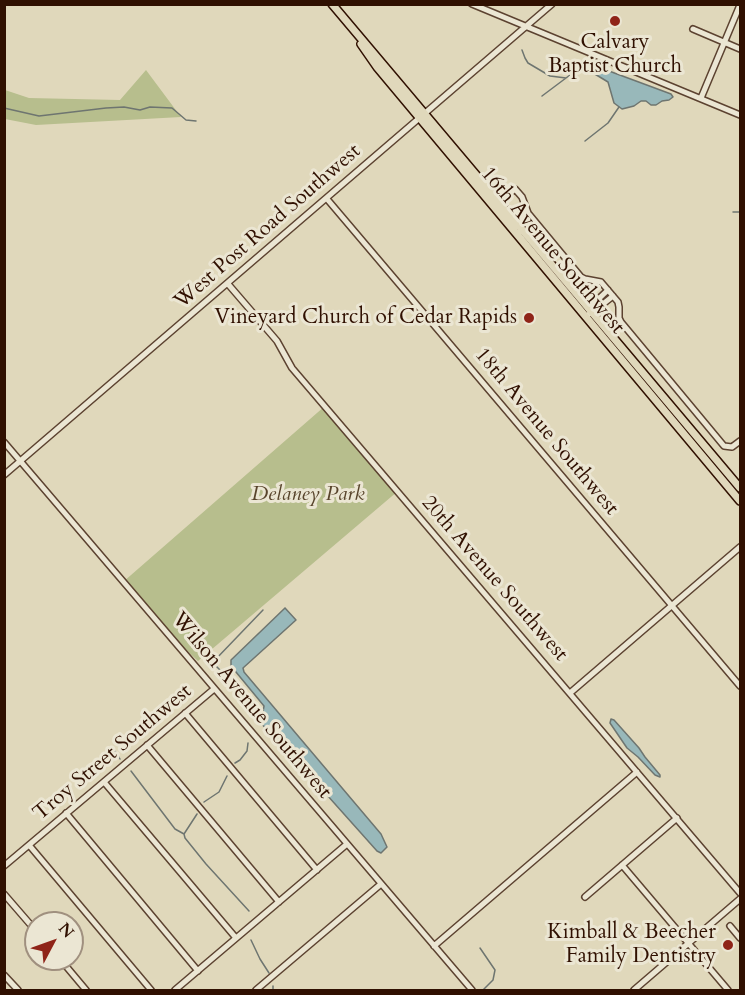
<!DOCTYPE html>
<style>
body{margin:0}
#map{position:relative;width:745px;height:995px;overflow:hidden;background:#e0d8bb;font-family:Cardo,serif}
canvas{display:block}
.frame{position:absolute;inset:0;border:6px solid #301001;pointer-events:none}
.north{position:absolute;left:24px;top:911px;width:60px;height:60px;box-sizing:border-box;background:#ebe6d3;border:2px solid #a0907f;border-radius:50%;rotate:49deg;font-size:16px;font-weight:700;line-height:24px;text-align:center;color:#301001}
.north::after{content:'';display:block;margin:auto;width:21px;height:27px;background:#8f2418;clip-path:polygon(50% 0,100% 100%,50% 72%,0 100%)}
</style>
<div id="map">
<canvas width="745" height="995"></canvas>
<div class="frame"></div>
<div class="north">N</div>
</div>
<script>
const context = document.querySelector('canvas').getContext('2d');
context.lineJoin = 'round';
function paint(path, color) {
  context.fillStyle = color;
  context.fill(path, 'evenodd');
}
function toPath(rows) {
  const path = new Path2D();
  for (const r of rows) {
    path.moveTo(r[0], r[1]);
    for (let i = 2; i < r.length; i += 2) path.lineTo(r[i], r[i + 1]);
  }
  return path;
}
function stroke(path, color, width, dash) {
  context.strokeStyle = color;
  context.lineWidth = width;
  context.lineCap = dash ? 'butt' : 'round';
  context.setLineDash(dash || []);
  context.stroke(path);
}
function drawText(font, color, halo, rows, align = 'center') {
  context.font = font + ' Cardo,serif';
  context.lineWidth = 6;
  context.setLineDash([]);
  context.textBaseline = 'middle';
  context.strokeStyle = halo;
  context.fillStyle = color;
  for (const [text, x, y, turn = 0] of rows) {
    context.save();
    context.translate(x, y);
    context.rotate((+turn || 0) * Math.PI / 180);
    context.textAlign = isNaN(turn) ? turn : align;
    if (halo) context.strokeText(text, 0, 0);
    context.fillText(text, 0, 0);
    context.restore();
  }
}
paint(toPath([
 [146,70,181,117,36,125,5,119,5,90,29,98,120,100],
 [325,406,398,491,198,661,165,630,123,582]
]), '#b7be8d');
const water = toPath([
 [582,61,671,94,673,97,669,100,662,101,656,105,651,105,646,101,641,101,634,106,622,109,614,103,608,82,580,65,582,61],
 [285,608,296,620,243,668,244,672,381,834,387,847,381,853,377,851,310,776,294,761,261,723,264,706,231,666,231,660,285,608],
 [611,719,614,720,639,748,645,757,660,775,660,777,655,775,638,757,627,748,610,723,611,719]
]);
paint(water, '#98b8ba');
stroke(water, '#6e7570', 1.5);
stroke(toPath([
 [522,50,525,58,528,63,550,76,566,78],
 [542,96,570,75,575,68,580,65],
 [4,108,39,116,106,108,124,107,140,110,150,107,172,108,186,120,196,121],
 [585,141,608,123,619,107],
 [733,212,740,212],
 [250,715,248,706,219,669,215,665,214,661,263,610],
 [108,748,116,752,120,759],
 [235,763,240,760,247,751,248,743],
 [131,771,175,829,184,834],
 [204,802,219,792,227,776],
 [197,814,184,834,185,838,206,864,249,911],
 [251,940,260,959,269,973],
 [480,948,495,970,493,980,483,990],
 [273,986,273,990]
]), '#6e7570', 1.5);
const minor = toPath([
 [472,4,740,115],
 [693,29,740,49],
 [701,98,740,5],
 [327,199,740,686],
 [498,204,515,189,522,197,528,213,581,277,585,279,601,282,618,302,619,307,619,318,621,322,724,446,732,447,740,441],
 [228,284,277,341,292,368,740,893],
 [588,309,608,290],
 [589,314,593,312,613,296],
 [4,442,472,990],
 [4,475,552,4],
 [570,693,740,547],
 [185,713,317,870],
 [147,745,279,902],
 [104,782,236,938],
 [66,813,198,971],
 [29,845,151,990],
 [622,865,728,990],
 [4,866,214,689],
 [4,894,36,931],
 [585,897,677,818],
 [730,926,740,938],
 [434,946,637,772],
 [60,959,86,990],
 [4,975,18,990],
 [175,990,347,844],
 [256,990,381,884],
 [634,990,740,899]
]);
const major = toPath([
 [332,4,740,488],
 [361,44,377,67,740,501]
]);
stroke(minor, '#5c4230', 8);
stroke(major, '#301001', 10);
stroke(minor, '#ebe6d3', 5);
stroke(major, '#e0d8bb', 7);
for (const [x, y, r, color] of [
 [615,21,6,"#8f2418"],
 [529,318,6,"#8f2418"],
 [728,945,6,"#8f2418"]
]) {
  const dot = new Path2D();
  dot.arc(x, y, r, 0, 2 * Math.PI);
  context.fillStyle = color;
  context.fill(dot);
  stroke(dot, '#ebe6d3', 2);
}
drawText('21px', '#301001', '#ebe6d3', [
 ["Calvary",615,43,"center"],
 ["Baptist Church",615,67,"center"],
 ["Vineyard Church of Cedar Rapids",517,318],
 ["Kimball & Beecher",716,933],
 ["Family Dentistry",716,957]
], 'right');
drawText('21px', '#301001', '#ebe6d3', [
 ["West Post Road Southwest",268,227,-41],
 ["16th Avenue Southwest",552,251,50],
 ["18th Avenue Southwest",546,432,50],
 ["20th Avenue Southwest",494,579,49],
 ["Wilson Avenue Southwest",251,706,50],
 ["Troy Street Southwest",113,753,-40]
]);
drawText('italic 21px', '#58442b', '#ebe6d3', [
 ["Delaney Park",308,495]
]);
</script>
